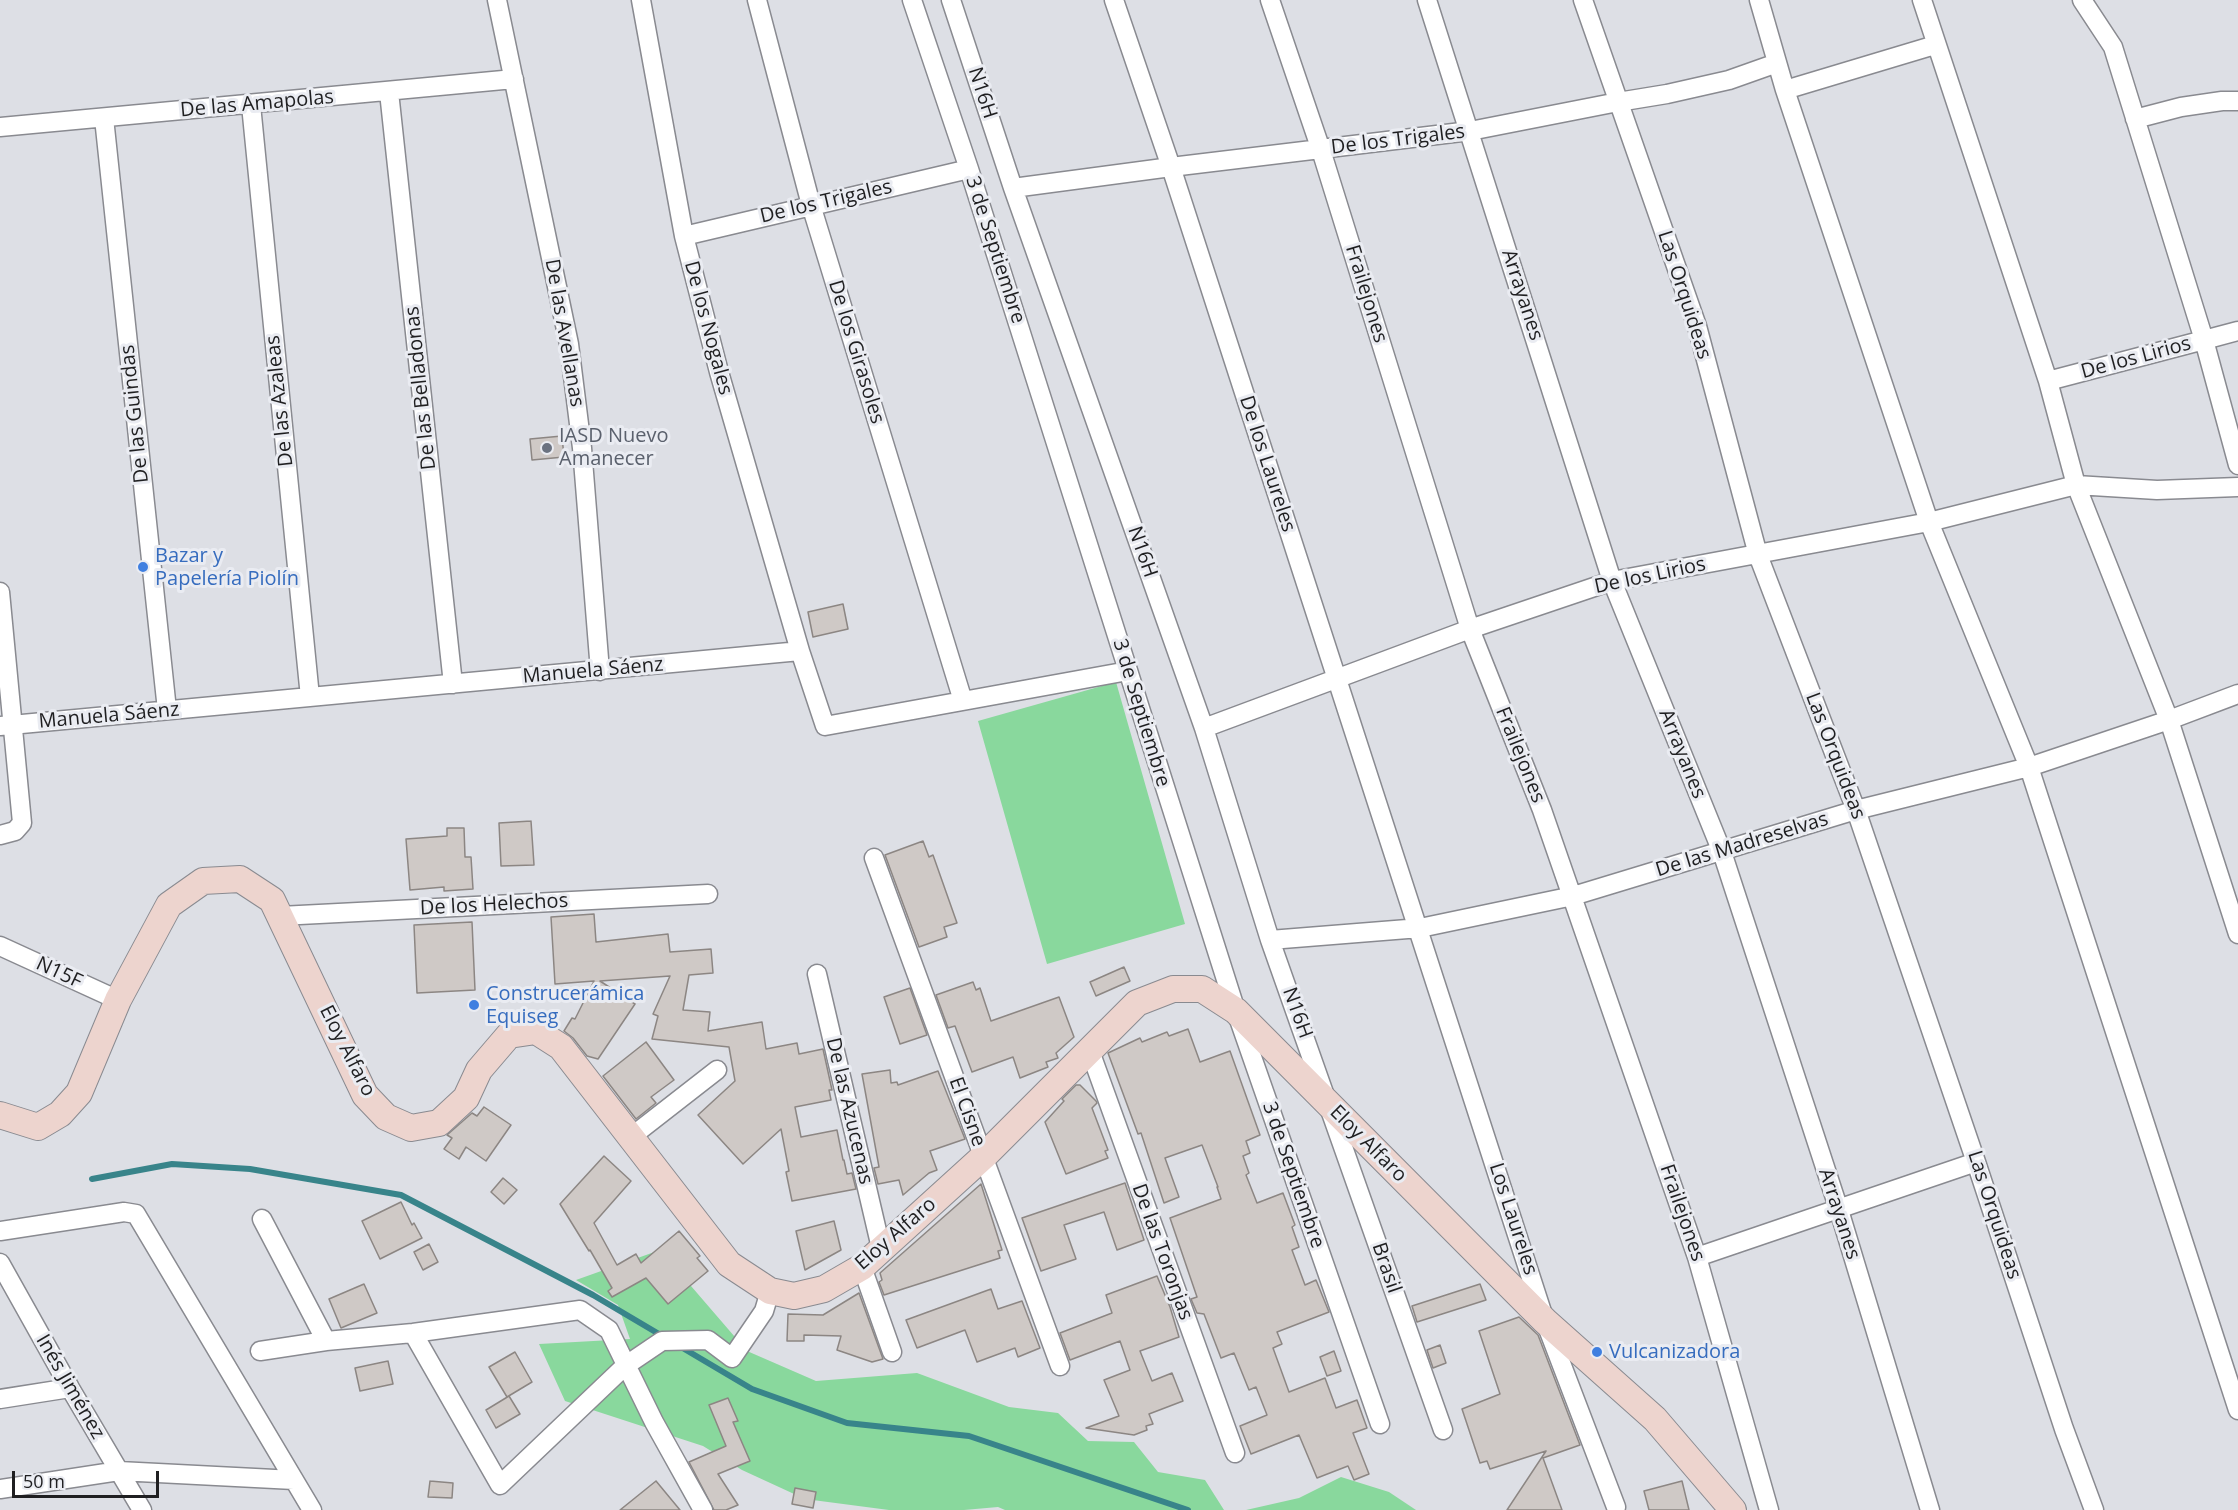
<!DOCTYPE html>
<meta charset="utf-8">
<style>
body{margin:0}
#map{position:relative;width:2238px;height:1510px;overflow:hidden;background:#dddfe5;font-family:"Open Sans",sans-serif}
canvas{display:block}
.scale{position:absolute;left:12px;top:1471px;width:147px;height:27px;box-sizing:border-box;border:3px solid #1f1f21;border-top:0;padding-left:8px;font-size:18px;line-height:21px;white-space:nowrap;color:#1f1f21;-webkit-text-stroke:4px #eaecf2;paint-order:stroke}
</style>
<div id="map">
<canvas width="2238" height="1510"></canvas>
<div class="scale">50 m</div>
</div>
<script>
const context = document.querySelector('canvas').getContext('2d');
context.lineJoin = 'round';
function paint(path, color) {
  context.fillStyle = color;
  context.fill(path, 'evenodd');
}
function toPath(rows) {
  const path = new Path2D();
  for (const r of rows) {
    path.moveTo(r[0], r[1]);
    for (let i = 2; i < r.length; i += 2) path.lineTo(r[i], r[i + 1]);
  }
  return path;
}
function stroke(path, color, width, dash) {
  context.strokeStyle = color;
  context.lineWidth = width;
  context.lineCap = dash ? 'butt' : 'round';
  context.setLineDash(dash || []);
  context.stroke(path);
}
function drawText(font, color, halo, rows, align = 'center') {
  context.font = font + ' "Open Sans",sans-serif';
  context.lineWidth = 6;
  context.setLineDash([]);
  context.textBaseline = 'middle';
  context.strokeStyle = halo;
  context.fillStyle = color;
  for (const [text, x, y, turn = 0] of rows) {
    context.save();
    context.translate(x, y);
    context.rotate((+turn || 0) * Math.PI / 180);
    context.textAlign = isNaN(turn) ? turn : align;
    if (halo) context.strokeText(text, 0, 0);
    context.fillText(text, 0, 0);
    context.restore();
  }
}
paint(toPath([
 [1116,682,1185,924,1047,964,978,721],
 [660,1250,747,1351,816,1381,917,1373,1009,1407,1058,1413,1088,1441,1134,1442,1158,1472,1205,1480,1224,1510,1005,1510,998,1507,964,1510,889,1510,805,1499,742,1470,703,1446,565,1401,539,1344,630,1339,618,1305,576,1280],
 [1341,1477,1389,1492,1416,1510,1246,1510,1299,1498]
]), '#89d89d');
stroke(toPath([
 [92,1179,172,1164,250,1169,401,1195,593,1295,664,1337],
 [681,1347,752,1389,847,1423,969,1436,1188,1510]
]), '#38848a', 6);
const building = toPath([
 [562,436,564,457,532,460,530,439,562,436],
 [843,604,848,629,813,637,808,612,843,604],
 [531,821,534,865,501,866,499,823,531,821],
 [447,828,464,828,465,857,471,857,473,889,444,891,444,887,410,890,406,839,447,836,447,828],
 [923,841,929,857,933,855,957,923,944,927,947,937,919,947,885,855,923,841],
 [594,914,596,942,668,934,670,952,711,949,713,973,689,975,683,1010,710,1012,708,1031,762,1022,766,1049,797,1043,799,1054,823,1049,832,1090,829,1090,831,1100,795,1107,801,1137,837,1130,843,1160,844,1160,847,1174,852,1173,856,1189,792,1201,786,1172,789,1171,781,1129,743,1164,698,1115,735,1081,729,1047,652,1039,658,1016,653,1014,670,976,600,981,635,1004,598,1059,587,1056,573,1038,564,1031,572,1018,575,1019,594,981,555,984,551,917,594,914],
 [472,922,475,990,417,993,414,925,472,922],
 [1124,967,1130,981,1096,996,1090,982,1124,967],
 [973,982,976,990,980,988,991,1021,1059,997,1074,1037,1056,1053,1058,1058,1046,1062,1048,1067,1020,1078,1013,1057,972,1072,955,1026,948,1028,936,995,973,982],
 [910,988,927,1035,900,1044,884,997,910,988],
 [1188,1029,1200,1062,1230,1051,1260,1135,1246,1141,1250,1153,1243,1156,1249,1173,1246,1175,1257,1203,1283,1193,1295,1225,1292,1227,1299,1247,1292,1250,1305,1285,1316,1280,1329,1312,1277,1332,1282,1344,1273,1348,1289,1392,1325,1378,1336,1408,1357,1400,1367,1428,1353,1433,1369,1474,1354,1480,1348,1466,1317,1478,1299,1435,1251,1454,1240,1426,1267,1415,1256,1387,1249,1390,1234,1353,1221,1358,1204,1314,1197,1313,1191,1299,1197,1297,1170,1218,1221,1199,1217,1187,1218,1187,1202,1145,1165,1158,1179,1197,1164,1203,1141,1133,1138,1134,1108,1053,1140,1038,1142,1042,1167,1032,1169,1036,1188,1029],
 [646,1042,674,1080,651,1097,656,1103,636,1119,603,1076,646,1042],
 [890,1070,891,1083,897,1082,898,1085,938,1071,965,1139,930,1151,937,1170,929,1173,903,1195,899,1180,878,1184,874,1168,879,1167,862,1074,890,1070],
 [1076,1085,1080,1085,1096,1101,1097,1103,1092,1108,1108,1150,1105,1151,1108,1158,1066,1174,1045,1122,1064,1101,1062,1099,1076,1085],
 [484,1107,511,1125,486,1161,466,1147,459,1159,444,1149,452,1138,447,1135,472,1113,477,1116,484,1107],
 [604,1156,631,1181,594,1223,617,1265,636,1254,641,1263,679,1231,700,1256,697,1258,708,1271,668,1304,646,1278,612,1297,608,1291,612,1288,590,1250,589,1251,560,1204,604,1156],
 [503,1178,517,1190,504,1204,491,1192,503,1178],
 [1125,1183,1144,1240,1117,1250,1104,1212,1064,1225,1076,1259,1041,1271,1022,1218,1125,1183],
 [981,1184,1002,1250,998,1251,1000,1258,884,1295,879,1282,882,1280,880,1273,981,1184],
 [401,1202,412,1225,414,1223,422,1238,380,1259,362,1221,401,1202],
 [834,1221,841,1250,805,1270,796,1231,834,1221],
 [429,1244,438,1262,423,1270,414,1252,429,1244],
 [1157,1276,1170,1307,1179,1337,1140,1351,1152,1381,1172,1373,1183,1401,1149,1414,1153,1424,1146,1426,1147,1430,1134,1435,1086,1428,1119,1416,1104,1380,1130,1370,1120,1341,1070,1360,1060,1333,1112,1313,1106,1295,1157,1276],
 [364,1284,377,1313,341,1328,329,1299,364,1284],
 [1480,1284,1486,1300,1417,1322,1412,1306,1480,1284],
 [991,1289,998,1309,1022,1301,1040,1348,1018,1357,1015,1348,977,1362,965,1330,917,1348,906,1320,991,1289],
 [859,1293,883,1359,872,1362,837,1350,841,1336,804,1335,804,1341,787,1341,788,1314,823,1315,859,1293],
 [1519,1317,1538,1335,1580,1445,1543,1458,1562,1510,1507,1510,1546,1451,1490,1469,1487,1461,1480,1463,1462,1409,1500,1394,1479,1331,1519,1317],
 [1440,1345,1446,1363,1433,1368,1427,1350,1440,1345],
 [1334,1351,1341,1371,1327,1376,1320,1357,1334,1351],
 [515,1352,532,1382,507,1397,489,1367,515,1352],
 [388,1361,393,1384,360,1391,355,1368,388,1361],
 [509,1396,520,1414,496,1428,486,1410,509,1396],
 [728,1398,738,1421,733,1422,750,1461,718,1474,738,1505,726,1510,714,1510,689,1462,726,1446,709,1405,728,1398],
 [430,1481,453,1483,452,1498,428,1497,430,1481],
 [656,1481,680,1510,620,1510,656,1481],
 [1682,1481,1689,1510,1649,1510,1644,1491,1682,1481],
 [795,1488,816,1492,813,1508,792,1504,795,1488]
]);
paint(building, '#cfc9c6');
stroke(building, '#8c8683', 1.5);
const street = toPath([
 [497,0,569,344,582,448,600,671],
 [641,0,684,236,719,372,800,651],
 [757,0,811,205,963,701],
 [912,0,969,169,1236,1011,1380,1424],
 [951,0,1013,188,1204,728,1270,940,1443,1430],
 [1114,0,1171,167,1545,1321,1616,1507],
 [1270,0,1321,150,1470,629,1542,810,1697,1257,1769,1510],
 [1427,0,1612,581,1722,852,1839,1210,1930,1510],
 [1583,0,1697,326,1758,555,1856,810,1976,1162,2064,1429,2094,1510],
 [1759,0,1785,90],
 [1922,0,2048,381,2076,485,2169,720,2238,934],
 [2082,0,2113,47,2204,340,2238,331],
 [1935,45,1785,90,1929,522,2029,767,2238,1410],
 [389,92,453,684],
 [251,105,310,697],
 [104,118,167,710],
 [2135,119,2181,107,2222,101,2238,101],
 [0,127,514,79],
 [1013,188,1171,167,1470,131,1618,102,1667,94,1729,80,1777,63],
 [684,236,969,169],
 [2048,381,2204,340,2238,465],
 [0,592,22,823,15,831,0,835],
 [0,726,800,651,825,726,1128,671],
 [1204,728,1470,629,1612,581,1929,522,2076,485,2157,490,2238,487],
 [874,858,1060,1366],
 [280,916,708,894],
 [1270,940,1420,928,1573,896,1856,810,2029,767,2169,720,2238,694],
 [0,946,118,1000],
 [817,974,881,1248],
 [1090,1051,1235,1453],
 [631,1137,717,1070],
 [262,1219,326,1341],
 [0,1231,124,1212,136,1214,312,1510],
 [1697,1257,1976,1162],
 [0,1263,70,1388,142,1510],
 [862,1267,892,1352],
 [413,1333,500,1485,625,1366,662,1341,708,1340,732,1358,764,1311,770,1291],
 [260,1351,326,1341,413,1333,580,1310,609,1330,654,1422,703,1510],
 [0,1399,70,1388],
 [0,1489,119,1471,294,1480]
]);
const secondary = toPath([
 [0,1115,38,1127,60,1114,79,1093,118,1000,169,905,203,881,240,879,272,900,365,1095,386,1117,411,1128,439,1123,466,1098,479,1070,509,1035,536,1031,561,1047,729,1264,770,1291,794,1296,824,1289,862,1267,983,1157,1137,1003,1173,989,1202,989,1236,1011,1545,1321,1655,1419,1733,1510]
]);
stroke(street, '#898a90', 21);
stroke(secondary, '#898a90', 28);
stroke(street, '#fff', 18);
stroke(secondary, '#edd4ce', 26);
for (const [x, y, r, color] of [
 [547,448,6,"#6b7280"],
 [143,567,6,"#3f7fe0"],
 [474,1005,6,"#3f7fe0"],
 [1597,1352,6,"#3f7fe0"]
]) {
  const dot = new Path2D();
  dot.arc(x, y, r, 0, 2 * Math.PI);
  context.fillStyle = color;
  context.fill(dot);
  stroke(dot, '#eaecf2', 2);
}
drawText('20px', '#1f1f21', '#eaecf2', [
 ["N16H",982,93,72],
 ["De las Amapolas",257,104,-5],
 ["De los Trigales",1398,140,-7],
 ["De los Trigales",826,202,-13],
 ["3 de Septiembre",995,250,72],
 ["Frailejones",1366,294,73],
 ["Arrayanes",1522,295,72],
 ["Las Orquideas",1684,295,72],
 ["De los Nogales",708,328,75],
 ["De las Avellanas",564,333,80],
 ["De los Girasoles",856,352,73],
 ["De los Lirios",2136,358,-15],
 ["De las Belladonas",421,388,-96],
 ["De las Azaleas",280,401,-96],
 ["De las Guindas",135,414,-96],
 ["De los Laureles",1267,464,72],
 ["N16H",1142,552,71],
 ["De los Lirios",1650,576,-12],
 ["Manuela Sáenz",593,671,-5],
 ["3 de Septiembre",1141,713,73],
 ["Manuela Sáenz",109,716,-5],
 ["Arrayanes",1682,754,68],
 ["Frailejones",1520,755,68],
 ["Las Orquideas",1835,756,69],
 ["De las Madreselvas",1742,845,-17],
 ["De los Helechos",494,905,-3],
 ["N15F",59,973,25],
 ["N16H",1297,1013,70],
 ["Eloy Alfaro",347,1051,63],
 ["De las Azucenas",849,1111,77],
 ["El Cisne",967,1112,70],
 ["Eloy Alfaro",1368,1144,45],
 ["3 de Septiembre",1293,1175,71],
 ["Frailejones",1682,1213,71],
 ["Arrayanes",1839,1214,72],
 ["Las Orquideas",1994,1215,72],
 ["Los Laureles",1513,1219,72],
 ["Eloy Alfaro",896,1234,-41],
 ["De las Toronjas",1162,1252,70],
 ["Brasil",1386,1268,71],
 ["Inés Jiménez",70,1387,60]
]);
drawText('20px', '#5b616d', '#eaecf2', [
 ["IASD Nuevo",559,436],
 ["Amanecer",559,459]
], 'left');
drawText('20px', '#366cbe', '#eaecf2', [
 ["Bazar y",155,556],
 ["Papelería Piolín",155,579],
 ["Construcerámica",486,994],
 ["Equiseg",486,1017],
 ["Vulcanizadora",1609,1352]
], 'left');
</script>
